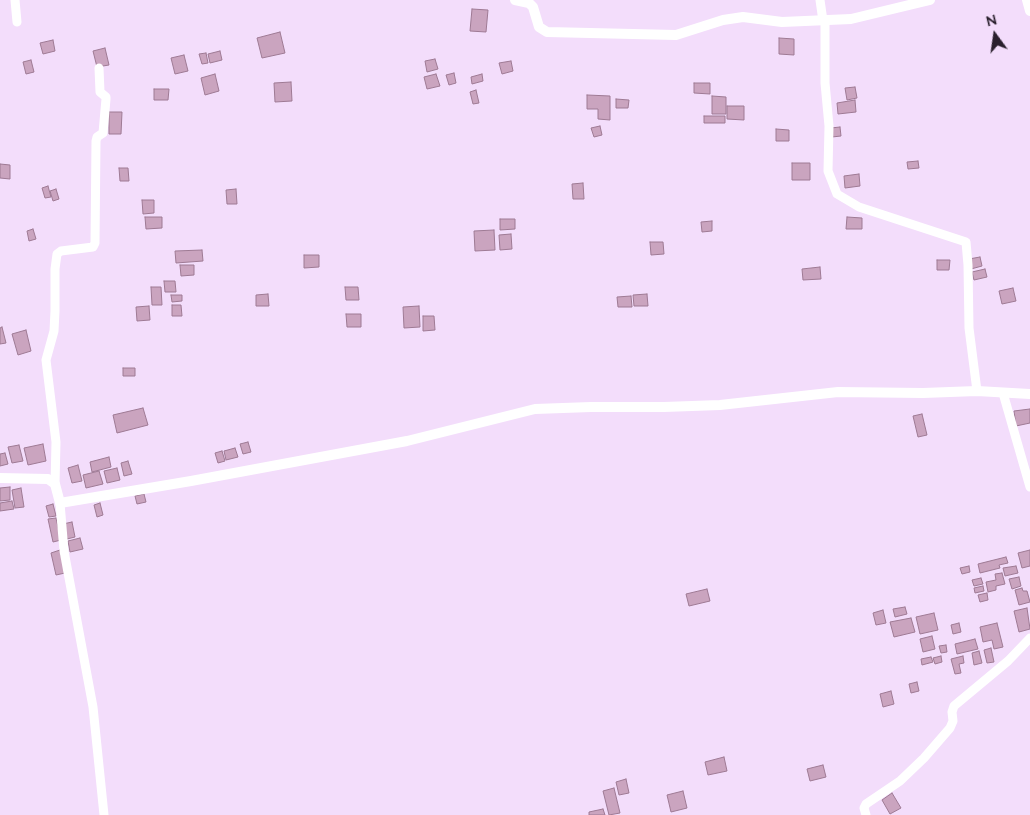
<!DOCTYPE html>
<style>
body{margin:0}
#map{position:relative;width:1030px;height:815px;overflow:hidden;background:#f3ddfb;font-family:Mulish,sans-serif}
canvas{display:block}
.north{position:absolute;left:970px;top:10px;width:50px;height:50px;-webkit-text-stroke:4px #f3ddfb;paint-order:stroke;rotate:346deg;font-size:14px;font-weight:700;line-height:20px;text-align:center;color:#2a202d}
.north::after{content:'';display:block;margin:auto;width:18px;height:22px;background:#2a202d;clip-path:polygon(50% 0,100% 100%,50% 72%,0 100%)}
</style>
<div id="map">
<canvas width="1030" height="815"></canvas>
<div class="north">N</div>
</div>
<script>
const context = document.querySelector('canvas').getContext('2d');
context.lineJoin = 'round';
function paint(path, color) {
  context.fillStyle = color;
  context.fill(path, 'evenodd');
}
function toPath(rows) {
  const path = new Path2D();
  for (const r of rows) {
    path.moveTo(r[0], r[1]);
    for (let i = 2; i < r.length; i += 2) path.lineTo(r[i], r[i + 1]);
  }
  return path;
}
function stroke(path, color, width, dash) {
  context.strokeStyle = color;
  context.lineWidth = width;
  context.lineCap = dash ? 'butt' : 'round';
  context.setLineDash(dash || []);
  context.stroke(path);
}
const building = toPath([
 [472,9,488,10,486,32,470,31,472,9],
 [280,32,285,53,262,58,257,38,280,32],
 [779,38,794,39,794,55,779,54,779,38],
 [53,40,55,51,43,54,40,43,53,40],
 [105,48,109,65,97,67,93,51,105,48],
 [220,51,222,60,210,63,208,54,220,51],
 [206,53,208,63,202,64,199,54,206,53],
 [184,55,188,71,175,74,171,58,184,55],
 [435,59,438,69,427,72,425,61,435,59],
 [31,60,34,72,26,74,23,62,31,60],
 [511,61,513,71,502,74,499,63,511,61],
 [454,73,456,83,449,85,446,75,454,73],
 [215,74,219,91,205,95,201,78,215,74],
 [436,74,440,86,427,89,424,77,436,74],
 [482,74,483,81,472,84,471,77,482,74],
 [291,82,292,101,275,102,274,83,291,82],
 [694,83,710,83,710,94,694,93,694,83],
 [855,87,857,98,847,100,845,88,855,87],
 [154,89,169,89,168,100,154,100,154,89],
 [476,90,479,103,473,104,470,92,476,90],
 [587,95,610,96,610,120,598,119,598,109,587,109,587,95],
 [712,96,726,97,726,114,712,114,712,96],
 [616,99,629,100,628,108,616,108,616,99],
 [855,100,856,112,838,114,837,103,855,100],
 [727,106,744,106,744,120,727,119,727,106],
 [109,112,122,112,121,134,109,134,109,112],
 [704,116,725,116,725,123,704,123,704,116],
 [600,126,602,135,594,137,591,128,600,126],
 [840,127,841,136,832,137,831,128,840,127],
 [776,129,789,130,789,141,776,141,776,129],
 [918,161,919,168,908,169,907,162,918,161],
 [792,163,810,163,810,180,792,180,792,163],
 [0,164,10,165,10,179,0,178,0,164],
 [119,168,128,168,129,181,120,181,119,168],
 [859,174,860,186,845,188,844,176,859,174],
 [583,183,584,199,573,199,572,184,583,183],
 [48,186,51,197,45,198,42,188,48,186],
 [56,189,59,199,53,201,50,191,56,189],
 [236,189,237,204,227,204,226,190,236,189],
 [142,200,154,200,154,213,143,214,142,200],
 [145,217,162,217,162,228,146,229,145,217],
 [847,217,862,218,862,229,846,229,847,217],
 [500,219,515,219,515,229,500,230,500,219],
 [712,221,712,231,702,232,701,222,712,221],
 [33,229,36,239,29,241,27,231,33,229],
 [494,230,495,250,475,251,474,231,494,230],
 [511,234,512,249,500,250,499,235,511,234],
 [650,242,663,242,664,254,651,255,650,242],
 [202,250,203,261,176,263,175,251,202,250],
 [304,255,319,255,319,267,304,268,304,255],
 [980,257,982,266,971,269,969,259,980,257],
 [937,260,950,260,949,270,937,270,937,260],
 [180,265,194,265,194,275,181,276,180,265],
 [820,267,821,279,803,280,802,269,820,267],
 [985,269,987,277,974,280,972,272,985,269],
 [164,281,175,281,176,292,165,292,164,281],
 [151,287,161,287,162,305,152,305,151,287],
 [345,287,358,287,359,300,346,300,345,287],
 [1013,288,1016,301,1002,304,999,291,1013,288],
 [268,294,269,306,256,306,256,295,268,294],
 [647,294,648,306,634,306,633,295,647,294],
 [171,295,182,295,182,301,172,302,171,295],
 [631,296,632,307,618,307,617,297,631,296],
 [172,305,181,305,182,316,172,316,172,305],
 [149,306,150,320,137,321,136,307,149,306],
 [419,306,420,327,404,328,403,307,419,306],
 [346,314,361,314,361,327,347,327,346,314],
 [423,316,434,316,435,330,423,331,423,316],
 [2,327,6,343,0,344,0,328,2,327],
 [26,330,31,351,18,355,12,334,26,330],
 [123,368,135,368,135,376,123,376,123,368],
 [143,408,148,425,117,433,113,415,143,408],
 [1030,409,1030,423,1016,426,1014,411,1030,409],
 [922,414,927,435,918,437,913,416,922,414],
 [248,442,251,452,243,454,240,444,248,442],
 [43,444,46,461,28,465,24,448,43,444],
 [19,445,23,461,12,463,8,447,19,445],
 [235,448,238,457,226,460,224,451,235,448],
 [222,451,225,461,218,463,215,453,222,451],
 [5,453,8,464,0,466,0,454,5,453],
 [109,457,111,467,92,472,90,462,109,457],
 [128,461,132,474,124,476,121,463,128,461],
 [78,465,82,481,72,483,68,468,78,465],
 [117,468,120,480,107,483,104,471,117,468],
 [99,471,103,484,86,488,83,475,99,471],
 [10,487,10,500,0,501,0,488,10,487],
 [21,488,24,507,15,508,12,490,21,488],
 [144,494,146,502,137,504,135,496,144,494],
 [12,501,14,509,0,511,0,503,12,501],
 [100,503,103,515,97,517,94,505,100,503],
 [53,504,56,516,49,517,46,506,53,504],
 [56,518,61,540,53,542,48,519,56,518],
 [72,522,75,537,67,539,63,524,72,522],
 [80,538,83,549,70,552,68,541,80,538],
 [60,550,65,573,56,575,51,553,60,550],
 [1030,550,1030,566,1022,568,1018,553,1030,550],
 [1006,557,1008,563,999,565,1000,568,980,573,978,564,1006,557],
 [969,566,970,572,962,574,960,568,969,566],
 [1016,566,1018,573,1005,576,1003,568,1016,566],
 [1002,573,1005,584,996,586,996,590,988,592,986,582,996,580,995,574,1002,573],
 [1019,577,1021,586,1012,589,1009,579,1019,577],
 [981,578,983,584,974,586,972,580,981,578],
 [983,586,984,591,975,593,974,588,983,586],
 [1022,588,1023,591,1027,591,1030,602,1019,605,1015,590,1022,588],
 [707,589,710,601,689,606,686,594,707,589],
 [987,593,988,600,980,602,978,595,987,593],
 [905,607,907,614,895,617,893,609,905,607],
 [1027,608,1030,629,1019,632,1014,611,1027,608],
 [883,610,886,623,876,625,873,613,883,610],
 [934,613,938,630,920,634,916,617,934,613],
 [911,618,915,632,894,637,890,622,911,618],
 [959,623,961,632,953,634,951,625,959,623],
 [997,623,1003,647,994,649,992,640,983,642,980,627,997,623],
 [932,636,935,649,923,652,920,639,932,636],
 [975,639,978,649,957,654,955,644,975,639],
 [946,645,947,652,941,653,939,646,946,645],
 [991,648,994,662,987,663,984,650,991,648],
 [979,651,982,663,974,665,972,653,979,651],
 [941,656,942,662,935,664,933,658,941,656],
 [963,656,964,663,959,664,961,673,955,674,951,659,963,656],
 [931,657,933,662,922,665,921,659,931,657],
 [917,682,919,691,911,693,909,684,917,682],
 [891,691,894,704,883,707,880,694,891,691],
 [724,757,727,771,708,775,705,762,724,757],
 [823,765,826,777,810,781,807,769,823,765],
 [626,779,629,793,619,795,616,782,626,779],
 [614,788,620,813,609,815,603,791,614,788],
 [683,791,687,808,671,812,667,795,683,791],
 [892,793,901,808,890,814,882,800,892,793],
 [603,809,605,815,589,815,589,812,603,809]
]);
paint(building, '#caa4bf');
stroke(building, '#9e7a94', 1);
stroke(toPath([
 [15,0,17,22],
 [820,0,823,21],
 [825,21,825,83,829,126,828,171,837,194,859,207,966,242,968,265,969,328,977,391],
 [1003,393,1030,487],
 [55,484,56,442,46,360,54,331,55,311,55,269,57,254,61,251,93,247,95,243,96,141,97,137,103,133,106,99,106,97,100,92,99,68],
 [60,503,64,551,93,707,104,815],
 [866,815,864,808,866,804,900,781,924,758,950,728,953,721,952,712,954,706,1008,661,1030,638]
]), '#fff', 9);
stroke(toPath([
 [515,0,529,3,533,7,539,27,547,32,676,35,723,20,743,17,782,22,851,19,930,0],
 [1027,0,1030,11],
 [0,478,48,479,55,484,60,503,191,481,407,441,535,409,591,407,664,407,720,405,838,392,923,393,977,391,1030,394]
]), '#fff', 10);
</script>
